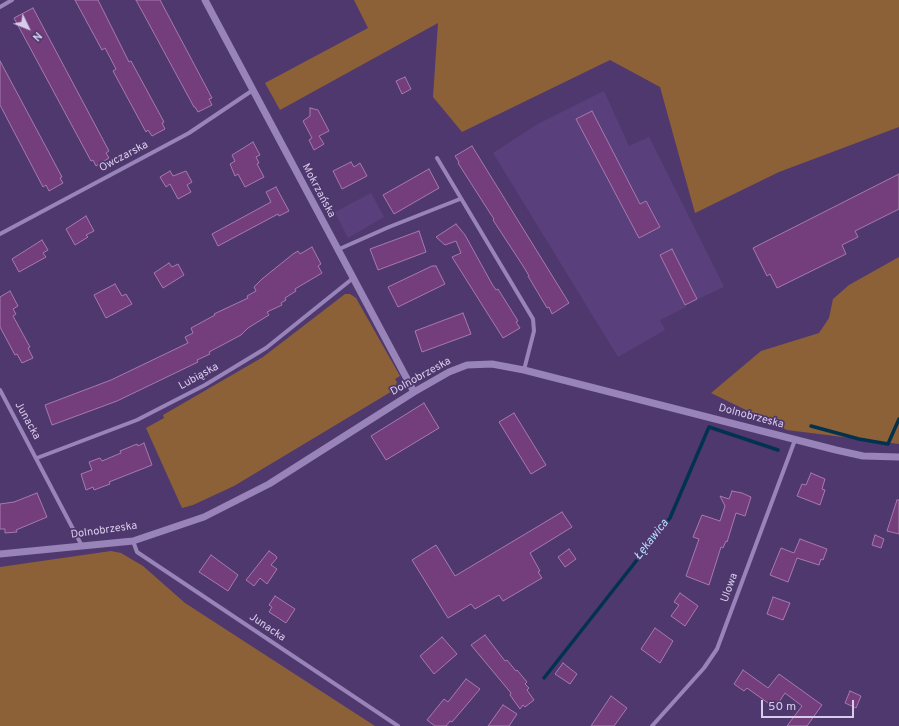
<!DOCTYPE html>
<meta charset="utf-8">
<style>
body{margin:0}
#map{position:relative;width:899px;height:726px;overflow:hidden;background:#4f386d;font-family:Overpass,sans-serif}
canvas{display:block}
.north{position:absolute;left:8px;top:8px;width:40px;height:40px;-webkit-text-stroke:3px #4f386d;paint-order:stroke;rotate:133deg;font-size:11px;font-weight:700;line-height:16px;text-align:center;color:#d8ccec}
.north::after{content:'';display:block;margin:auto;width:14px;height:18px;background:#d8ccec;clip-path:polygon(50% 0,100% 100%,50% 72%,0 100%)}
.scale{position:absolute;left:761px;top:700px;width:93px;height:18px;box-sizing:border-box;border:2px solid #d8ccec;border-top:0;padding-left:5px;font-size:12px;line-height:14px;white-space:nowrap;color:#d8ccec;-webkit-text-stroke:3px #4f386d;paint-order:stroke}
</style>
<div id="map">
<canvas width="899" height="726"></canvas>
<div class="north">N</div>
<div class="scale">50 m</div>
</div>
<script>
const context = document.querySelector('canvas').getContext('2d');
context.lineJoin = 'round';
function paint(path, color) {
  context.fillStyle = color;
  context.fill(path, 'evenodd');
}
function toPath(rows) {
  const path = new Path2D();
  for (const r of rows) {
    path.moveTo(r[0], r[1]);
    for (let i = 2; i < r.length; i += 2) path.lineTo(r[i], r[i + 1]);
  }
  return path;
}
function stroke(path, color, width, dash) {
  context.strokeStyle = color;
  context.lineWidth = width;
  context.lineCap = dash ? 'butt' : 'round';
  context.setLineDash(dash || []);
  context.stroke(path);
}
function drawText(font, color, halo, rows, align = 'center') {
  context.font = font + ' Overpass,sans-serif';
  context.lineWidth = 3.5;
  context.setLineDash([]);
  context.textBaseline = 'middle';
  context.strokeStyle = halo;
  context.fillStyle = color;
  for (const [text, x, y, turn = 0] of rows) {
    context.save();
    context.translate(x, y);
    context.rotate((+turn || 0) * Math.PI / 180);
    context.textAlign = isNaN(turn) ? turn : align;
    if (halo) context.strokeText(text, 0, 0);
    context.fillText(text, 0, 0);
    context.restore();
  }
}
paint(toPath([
 [604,91,629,146,649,137,724,287,685,305,686,307,660,320,665,330,618,357,493,153,536,125],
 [371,193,384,217,348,238,335,212]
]), '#59407c');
paint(toPath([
 [354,0,899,0,899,127,779,172,695,213,660,87,610,60,462,132,433,97,438,23,280,110,265,83,368,28],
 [899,257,899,444,787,430,711,393,761,351,819,333,829,318,833,299,849,285],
 [345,294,350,294,356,298,400,376,395,379,397,382,394,390,234,486,193,505,182,508,146,428,164,418,163,415,263,357],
 [111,551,121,553,143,566,185,603,375,726,0,726,0,567]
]), '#8d6138');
stroke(toPath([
 [811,426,859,439,888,444,899,419],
 [544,678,670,518,709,427,778,450]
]), '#03324e', 3.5);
const building = toPath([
 [75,0,98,0,129,62,131,61,164,122,162,123,165,129,152,136,148,130,146,132,113,71,116,69,105,48,102,50,75,0],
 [136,0,160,0,212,98,209,99,212,105,198,112,195,107,194,107,136,0],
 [33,8,109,151,106,153,109,158,96,166,93,160,91,161,14,18,33,8],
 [0,61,62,177,60,178,63,183,49,191,46,185,43,187,0,105,0,61],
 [405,77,411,89,402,94,396,81,405,77],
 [310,108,318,110,329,131,319,136,324,144,314,150,309,140,312,138,303,121,310,116,310,108],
 [592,111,640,204,646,201,660,227,639,238,576,119,592,111],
 [253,142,260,155,256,157,259,163,257,164,264,177,245,187,238,174,235,176,230,164,235,161,232,155,253,142],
 [472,146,569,303,552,314,549,307,547,308,528,276,529,276,525,269,493,220,494,219,490,213,458,163,459,162,455,156,472,146],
 [351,162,354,167,360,163,367,176,342,189,333,171,351,162],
 [429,169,439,188,394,214,383,195,429,169],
 [170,171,173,176,186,171,192,182,187,185,191,192,178,199,170,184,166,187,160,177,170,171],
 [899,174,899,209,855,231,858,237,842,245,846,254,777,288,770,274,767,276,753,248,899,174],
 [276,187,289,211,279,216,278,214,218,246,212,234,271,202,266,192,276,187],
 [86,216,94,231,86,235,88,237,75,245,66,229,86,216],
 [456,224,465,235,492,284,496,290,498,289,518,321,516,322,520,328,503,338,452,257,461,253,456,241,445,245,436,237,456,224],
 [419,231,426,252,378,270,370,249,419,231],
 [42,240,48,250,43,253,46,257,19,272,12,259,42,240],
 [312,247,321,264,318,266,322,273,295,289,296,291,285,298,286,300,281,303,282,305,267,312,269,315,248,328,241,335,209,352,210,354,197,360,198,362,117,401,52,425,45,405,111,380,188,343,185,337,193,333,191,328,215,315,214,314,248,298,247,296,256,291,254,287,262,279,293,254,298,251,300,254,312,247],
 [672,249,697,299,685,305,660,255,672,249],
 [169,263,172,267,178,264,184,275,163,288,154,273,169,263],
 [436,266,445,284,398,307,388,287,432,266,436,266],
 [115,284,122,296,126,294,132,304,106,318,94,295,115,284],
 [10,291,18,306,13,309,16,314,13,316,30,347,28,348,33,358,22,363,17,354,15,355,0,327,0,297,10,291],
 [463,313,471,334,422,352,415,331,463,313],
 [424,403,439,428,386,460,371,436,424,403],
 [514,413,546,465,531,474,499,422,514,413],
 [144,443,152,465,109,482,110,484,94,490,93,487,86,490,81,474,92,470,89,462,100,458,102,461,121,453,120,451,137,444,138,446,144,443],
 [811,473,825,479,822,489,825,490,820,505,797,496,802,484,806,485,811,473],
 [732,491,742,493,751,497,745,516,736,513,727,542,726,541,723,548,721,547,709,585,686,576,699,539,693,537,702,515,720,521,725,506,720,496,729,499,732,491],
 [37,493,47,517,16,530,17,532,5,533,5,529,0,529,0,504,14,502,37,493],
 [897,500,899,500,899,534,887,531,897,500],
 [562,512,572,527,530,553,540,571,538,572,542,578,503,601,499,595,475,609,471,604,448,618,412,560,436,545,455,576,562,512],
 [875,535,884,539,881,548,872,545,875,535],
 [800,539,827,549,823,560,821,559,819,565,797,558,788,582,770,575,781,548,794,553,800,539],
 [569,549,576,559,565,567,558,557,569,549],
 [269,551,276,556,277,558,271,565,277,569,267,584,260,578,254,586,246,580,269,551],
 [211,555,238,575,228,591,199,572,211,555],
 [680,593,698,606,685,626,671,616,679,605,674,602,680,593],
 [275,596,295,609,286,623,269,612,272,607,269,605,275,596],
 [773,597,790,603,783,620,767,614,773,597],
 [655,628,673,641,660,663,641,649,655,628],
 [485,635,505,661,507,660,516,671,517,670,527,682,525,684,529,688,527,690,534,700,525,707,523,705,520,709,510,695,511,693,471,645,485,635],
 [442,637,457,654,434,674,420,656,442,637],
 [563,663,577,674,570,684,555,674,563,663],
 [743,670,768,688,779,674,822,705,807,726,787,726,802,706,785,693,775,708,747,688,744,691,734,684,743,670],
 [466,679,480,689,452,722,450,721,446,726,435,726,427,720,444,699,448,702,466,679],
 [850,691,861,696,856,708,845,703,850,691],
 [611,696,627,708,614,726,591,726,611,696],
 [503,705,517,714,509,726,488,726,503,705]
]);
paint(building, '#743e7d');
stroke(building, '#a67aad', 1);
stroke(toPath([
 [0,7,12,0],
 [437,158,533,319,534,331,524,370],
 [0,234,189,133,253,90],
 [337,250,389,227,460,199],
 [0,390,82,546],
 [37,458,137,420,205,385,266,348,352,279],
 [133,541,137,552,398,726],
 [652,726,704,668,717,649,795,440]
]), '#9884b8', 4);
stroke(toPath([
 [205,0,414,392],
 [0,554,133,541,204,517,269,484,414,392,449,372,467,365,492,364,524,370,836,450,863,456,899,457]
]), '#9884b8', 7);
drawText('11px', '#d8ccec', '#4f386d', [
 ["Owczarska",124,157,-28],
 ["Mokrzańska",318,191,62],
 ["Lubiąska",199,377,-29],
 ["Dolnobrzeska",421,377,-29],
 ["Dolnobrzeska",751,417,15],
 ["Junacka",27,421,61],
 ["Dolnobrzeska",104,531,-8],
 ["Ulowa",730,588,-70],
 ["Junacka",267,628,34]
]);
drawText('italic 12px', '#b5dcfa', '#4f386d', [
 ["Łękawica",652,540,-52]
]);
</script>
